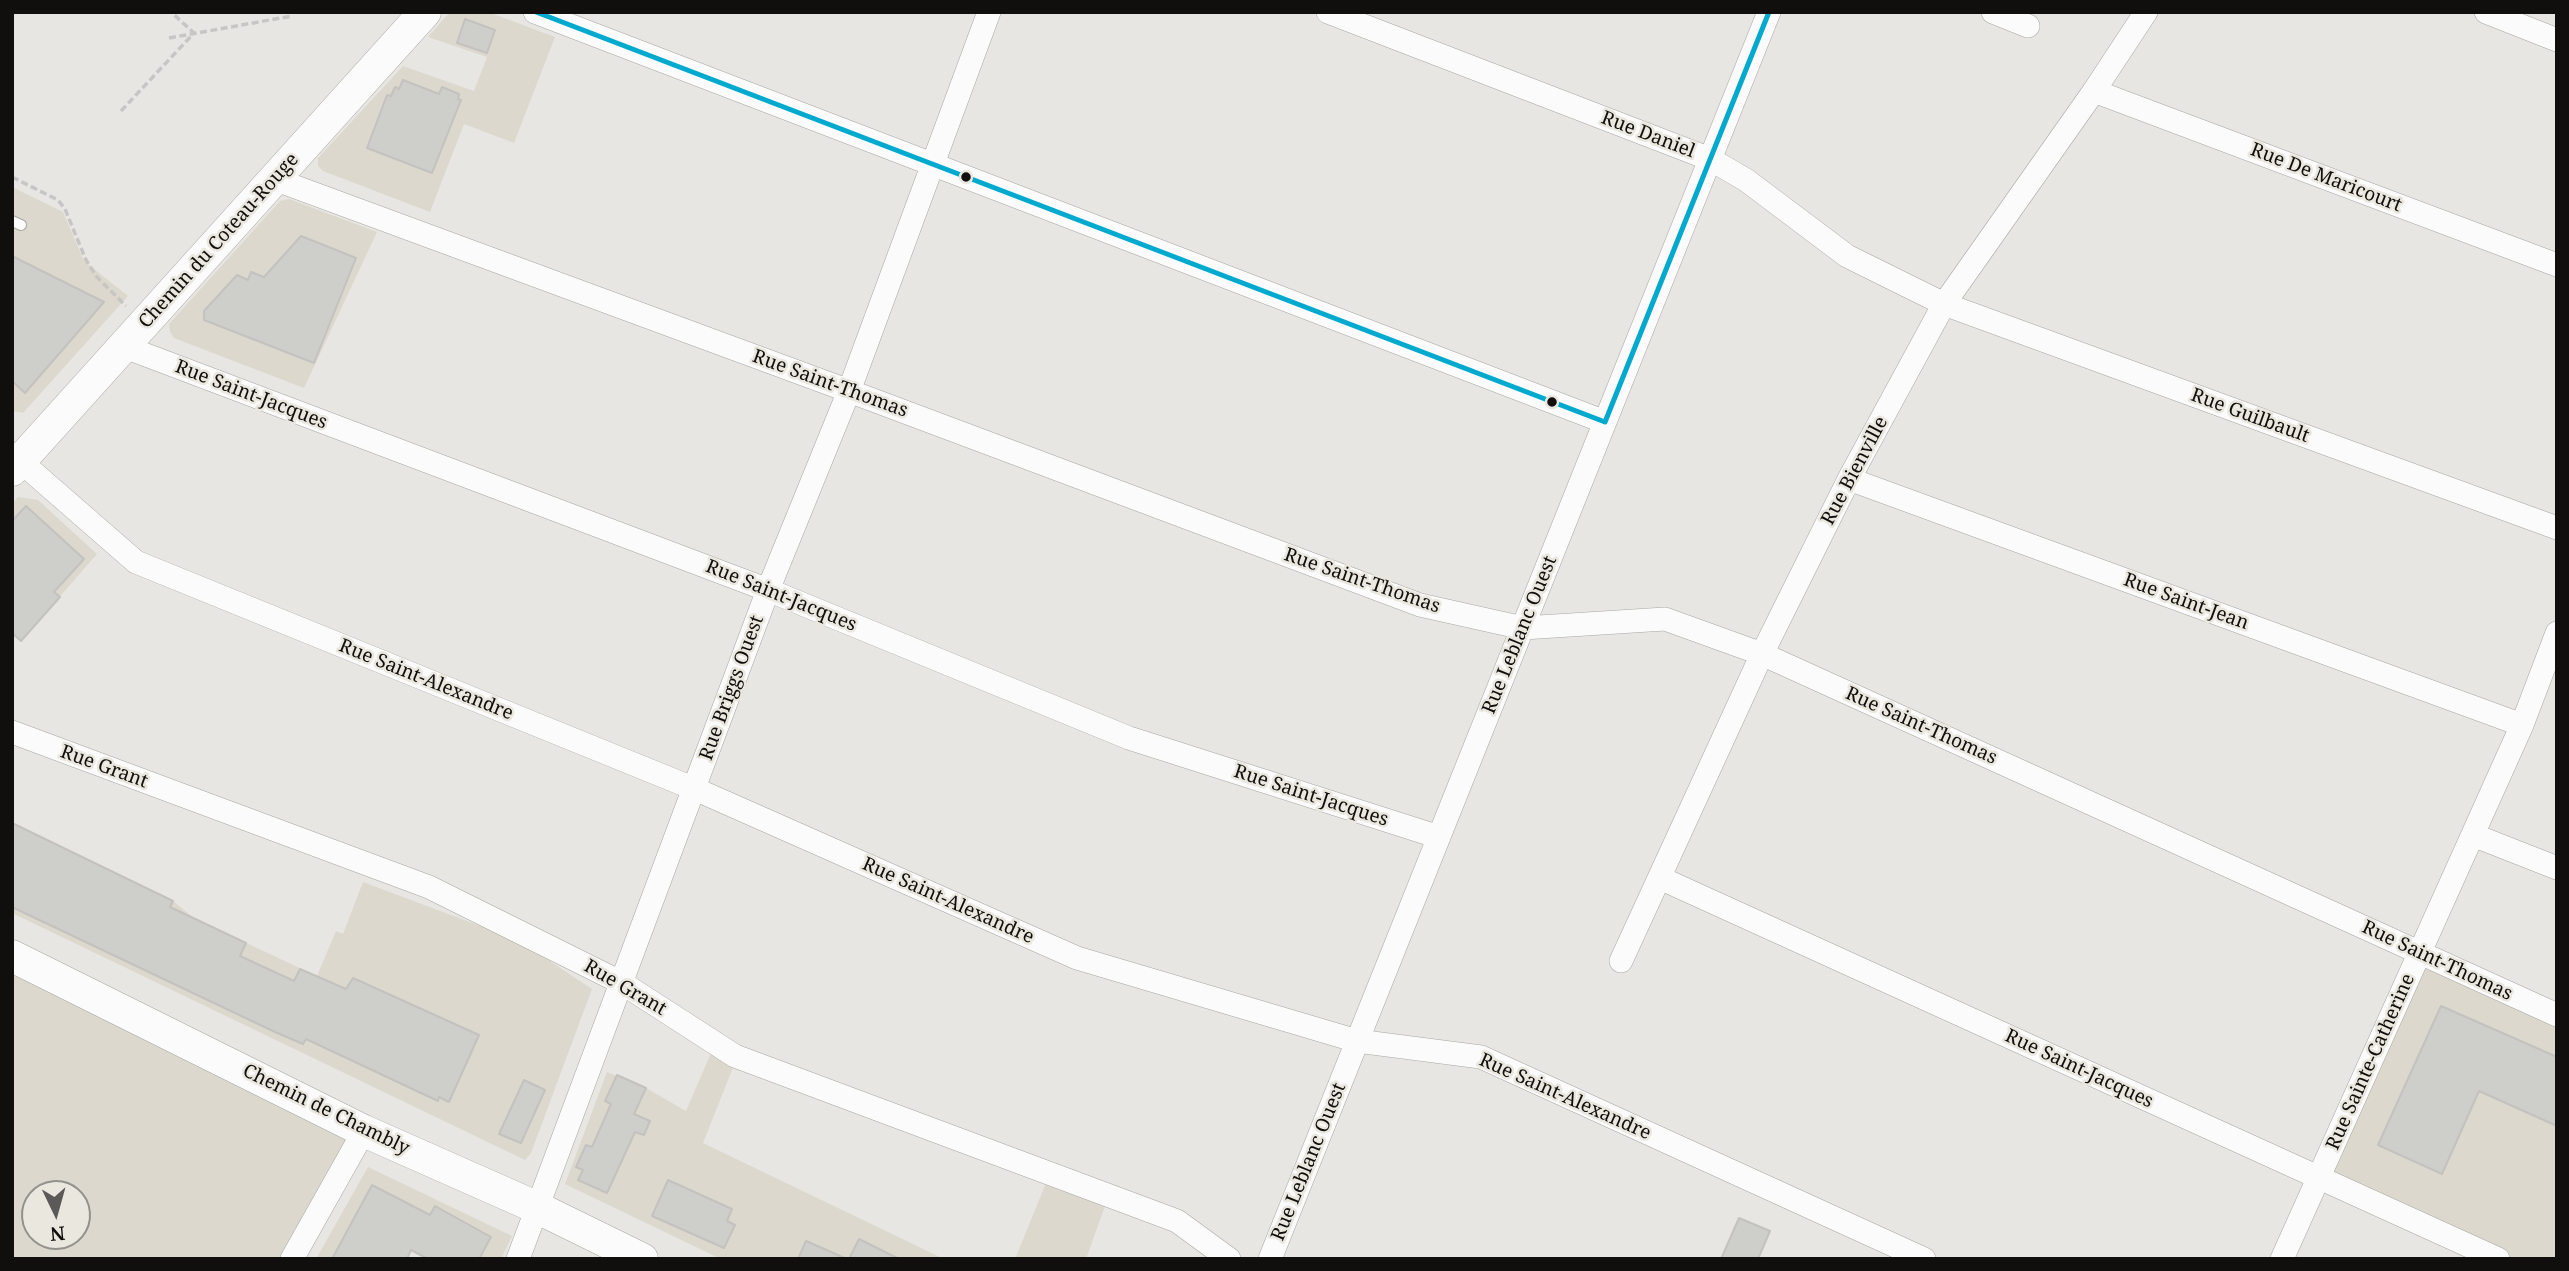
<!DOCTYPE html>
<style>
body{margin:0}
#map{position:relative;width:2569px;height:1271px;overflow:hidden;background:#e7e6e2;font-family:"Noto Serif",serif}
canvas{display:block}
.frame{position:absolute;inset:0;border:14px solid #100f0d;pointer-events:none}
.north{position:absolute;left:21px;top:1180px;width:70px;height:70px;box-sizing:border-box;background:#eae7df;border:2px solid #93918b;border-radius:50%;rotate:175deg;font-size:19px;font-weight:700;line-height:28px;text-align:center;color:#100f0d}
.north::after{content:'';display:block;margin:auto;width:24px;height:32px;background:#5b5a58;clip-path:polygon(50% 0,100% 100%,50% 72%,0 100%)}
</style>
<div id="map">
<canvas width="2569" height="1271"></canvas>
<div class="frame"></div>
<div class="north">N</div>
</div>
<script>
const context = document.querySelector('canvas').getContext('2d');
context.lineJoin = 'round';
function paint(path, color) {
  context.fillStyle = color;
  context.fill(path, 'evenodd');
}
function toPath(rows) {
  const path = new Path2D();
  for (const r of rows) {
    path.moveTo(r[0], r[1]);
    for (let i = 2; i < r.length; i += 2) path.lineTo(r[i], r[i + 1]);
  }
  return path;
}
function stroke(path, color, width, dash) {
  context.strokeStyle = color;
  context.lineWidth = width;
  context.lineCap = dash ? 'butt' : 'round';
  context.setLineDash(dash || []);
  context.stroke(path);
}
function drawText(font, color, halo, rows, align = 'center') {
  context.font = font + ' "Noto Serif",serif';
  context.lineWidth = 5;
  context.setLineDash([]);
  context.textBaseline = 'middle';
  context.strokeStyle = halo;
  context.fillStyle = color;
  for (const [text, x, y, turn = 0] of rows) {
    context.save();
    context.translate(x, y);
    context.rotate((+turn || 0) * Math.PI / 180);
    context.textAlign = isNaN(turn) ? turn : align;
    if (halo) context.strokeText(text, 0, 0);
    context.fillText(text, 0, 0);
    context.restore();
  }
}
paint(toPath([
 [450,12,488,12,555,37,514,143,464,124,430,212,323,171,318,166,318,158,403,66,474,91,487,57,428,37],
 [12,187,63,212,84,261,128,296,23,413,12,411],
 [289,199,377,232,304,388,174,338,170,332,169,324,280,201],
 [18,497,38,500,97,554,21,641,12,633,12,504],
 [12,824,173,901,195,919,317,976,336,931,343,934,363,882,496,932,545,958,592,989,531,1153,525,1160,12,913],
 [2420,952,2557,1015,2557,1259,2498,1259,2318,1178],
 [12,956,364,1131,292,1259,12,1259],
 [35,1194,77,1194,77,1236,35,1236],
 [711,1053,734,1065,703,1143,944,1259,721,1259,565,1184,607,1072,646,1088,686,1111],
 [368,1167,512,1236,501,1259,428,1259,411,1250,407,1259,316,1259],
 [1046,1183,1105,1206,1086,1259,1015,1259]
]), '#dcd8ce');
const building = toPath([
 [465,19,495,30,487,53,457,43,465,19],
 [403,80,439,94,442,87,459,94,458,99,461,100,432,173,367,148,387,95,391,96,395,87,399,89,403,80],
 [301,236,356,258,314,363,204,320,204,311,237,275,248,280,251,272,264,277,301,236],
 [12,256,104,302,25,393,12,381,12,256],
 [26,506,84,559,54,592,60,597,21,641,12,633,12,521,26,506],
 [12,823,173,901,170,907,246,943,240,956,294,981,300,969,346,989,353,978,479,1035,449,1102,439,1097,438,1101,306,1039,303,1044,275,1032,12,907,12,823],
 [2441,1006,2557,1057,2557,1126,2479,1091,2442,1174,2378,1145,2441,1006],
 [617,1075,646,1088,634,1114,650,1121,644,1135,635,1132,607,1193,578,1180,583,1170,576,1167,586,1145,592,1147,611,1104,605,1101,617,1075],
 [524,1080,545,1090,521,1143,499,1134,524,1080],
 [668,1180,732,1209,727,1221,735,1225,724,1248,652,1216,668,1180],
 [372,1185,430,1215,435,1206,491,1237,479,1259,428,1259,411,1250,407,1259,332,1259,372,1185],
 [1739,1218,1770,1231,1758,1259,1721,1259,1739,1218],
 [859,1239,899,1259,849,1259,859,1239],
 [806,1241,847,1259,798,1259,806,1241]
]);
paint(building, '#cececb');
stroke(building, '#c3c2bf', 2);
const lane = toPath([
 [12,221,21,225]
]);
const street = toPath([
 [535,12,1605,422],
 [1328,12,1710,159,1746,180,1847,256,1944,304,2557,528],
 [1993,12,2028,26],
 [2486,12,2557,40],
 [2094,91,2557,265],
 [274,179,849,391,1420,605,1523,628,1665,619,1762,654,2557,1015],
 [125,347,768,590,1129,738,1439,837],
 [12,454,136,562,695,789,1077,958,1357,1041,1481,1057,1924,1259],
 [1849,479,2522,725],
 [12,732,429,887,622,983,735,1056,1177,1221,1229,1259],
 [2473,835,2557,868],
 [1660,878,2498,1259],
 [1621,961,1762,654,1849,479,1944,304,2094,91,2146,12],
 [292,1259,364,1131],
 [518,1259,768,590,849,391,989,12],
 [1270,1259,1769,12],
 [2282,1259,2522,725,2557,633]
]);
const secondary = toPath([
 [12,470,425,12],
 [12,956,364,1131,538,1208,642,1259]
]);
stroke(lane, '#a8a7a3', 12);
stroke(street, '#a8a7a3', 24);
stroke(secondary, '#a8a7a3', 33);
stroke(toPath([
 [169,38,292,16],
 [121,111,194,33,171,12],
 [12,177,58,200,65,209,86,260,97,277,126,306]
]), '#c7c6c4', 3.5, [7, 3.5]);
stroke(lane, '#fbfbfb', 10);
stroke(street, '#fbfbfb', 23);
stroke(secondary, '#fbfbfb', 32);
stroke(toPath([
 [536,12,1605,422,1769,12]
]), '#00a9ce', 5);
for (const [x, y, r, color] of [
 [966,177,6,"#100f0d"],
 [1552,402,6,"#100f0d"]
]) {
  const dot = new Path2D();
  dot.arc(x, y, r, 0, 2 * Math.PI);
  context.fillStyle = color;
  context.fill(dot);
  stroke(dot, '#eae7df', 2.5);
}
drawText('19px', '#100f0d', '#eae7df', [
 ["Rue Daniel",1648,135,21],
 ["Rue De Maricourt",2326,178,21],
 ["Chemin du Coteau-Rouge",219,241,-48],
 ["Rue Saint-Thomas",830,384,20],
 ["Rue Saint-Jacques",251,395,21],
 ["Rue Guilbault",2250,416,20],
 ["Rue Bienville",1855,471,-62],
 ["Rue Saint-Thomas",1362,581,19],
 ["Rue Saint-Jacques",781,596,22],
 ["Rue Saint-Jean",2186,602,20],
 ["Rue Leblanc Ouest",1520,635,-68],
 ["Rue Saint-Alexandre",426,680,22],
 ["Rue Briggs Ouest",732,688,-70],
 ["Rue Saint-Thomas",1921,726,24],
 ["Rue Grant",104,767,20],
 ["Rue Saint-Jacques",1311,796,18],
 ["Rue Saint-Alexandre",948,901,24],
 ["Rue Saint-Thomas",2437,961,25],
 ["Rue Grant",625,988,30],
 ["Rue Sainte-Catherine",2371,1062,-66],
 ["Rue Saint-Jacques",2079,1069,25],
 ["Rue Saint-Alexandre",1565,1097,24],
 ["Chemin de Chambly",326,1110,26],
 ["Rue Leblanc Ouest",1309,1162,-68]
]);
</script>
